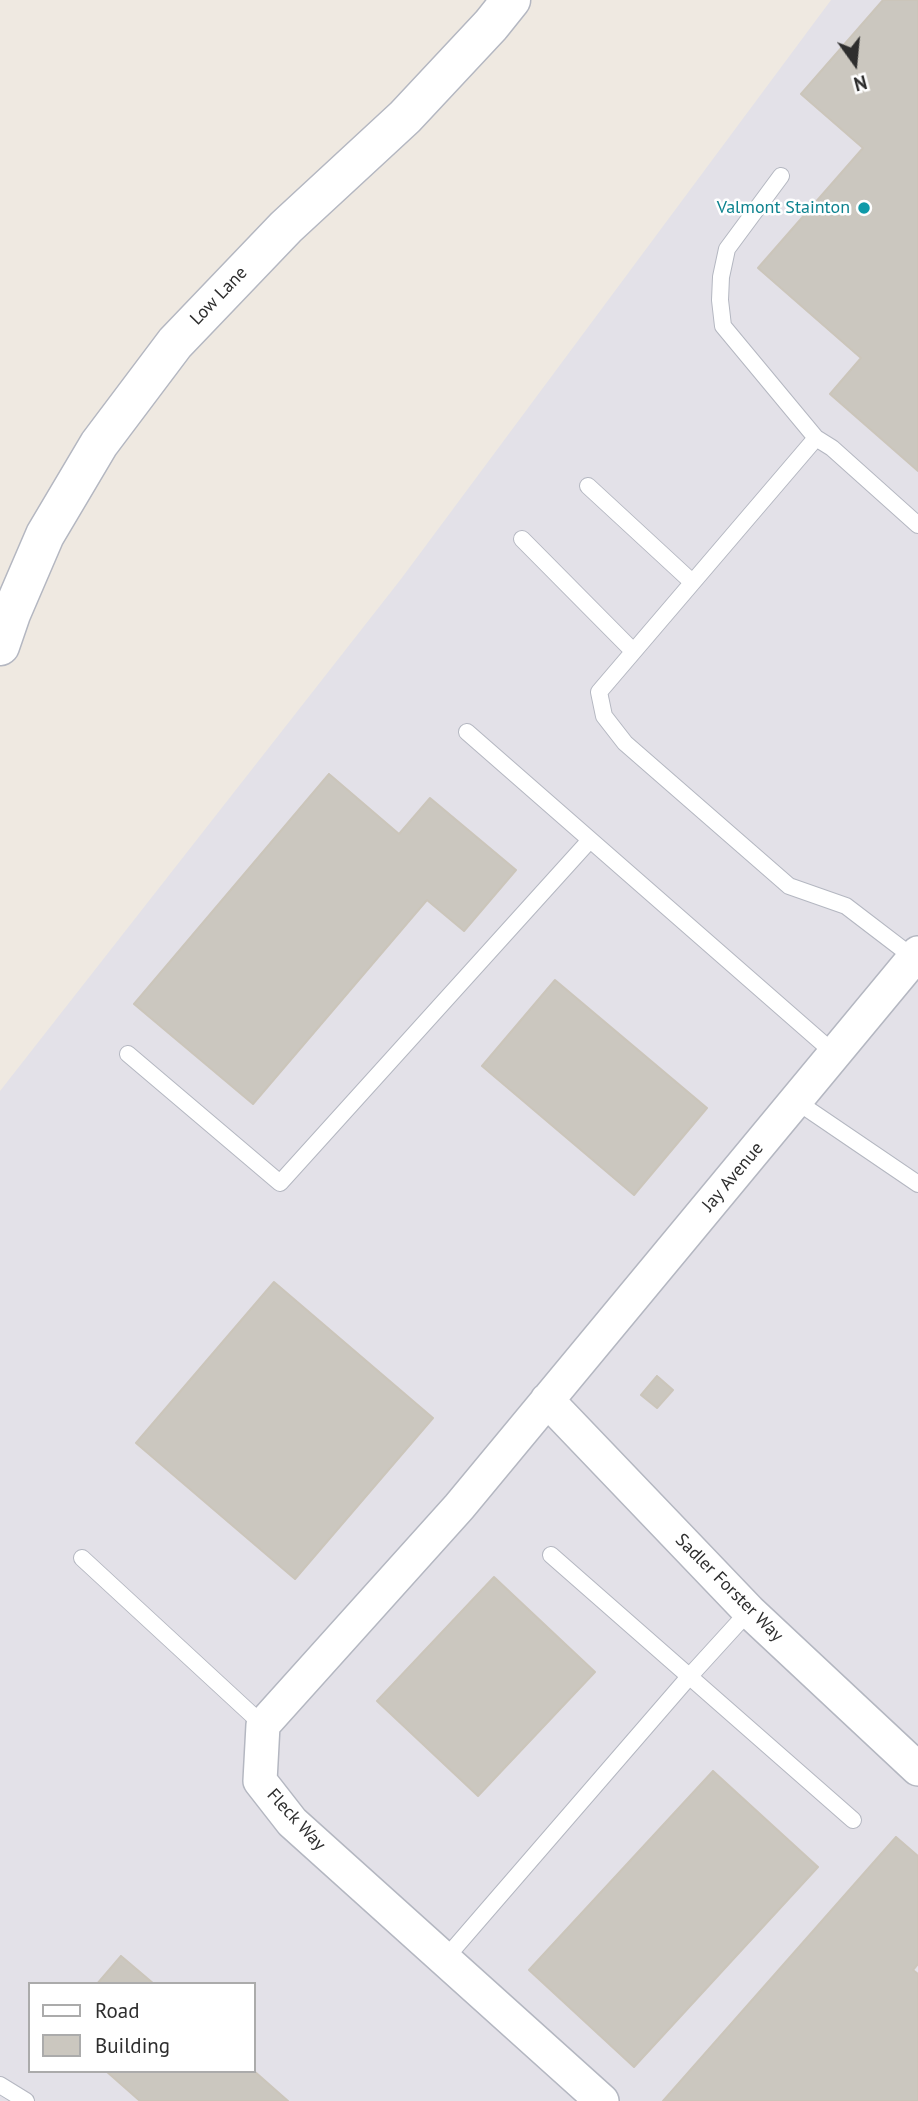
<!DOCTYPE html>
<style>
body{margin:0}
#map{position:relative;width:918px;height:2101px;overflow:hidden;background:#efe9e1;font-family:"PT Sans",sans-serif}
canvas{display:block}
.legend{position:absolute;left:28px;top:1982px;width:228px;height:91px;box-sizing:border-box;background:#fff;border:2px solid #ababab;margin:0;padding:9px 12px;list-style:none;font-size:21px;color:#2e2e2e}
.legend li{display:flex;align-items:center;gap:14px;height:35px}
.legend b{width:35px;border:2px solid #ababab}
.north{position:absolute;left:820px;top:28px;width:70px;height:70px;-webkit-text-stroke:5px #fff;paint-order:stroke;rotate:165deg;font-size:19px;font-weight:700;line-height:28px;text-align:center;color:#2e2e2e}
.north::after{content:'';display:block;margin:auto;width:24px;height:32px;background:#2e2e2e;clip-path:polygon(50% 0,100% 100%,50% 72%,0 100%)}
</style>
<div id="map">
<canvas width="918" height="2101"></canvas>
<ul class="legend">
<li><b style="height:9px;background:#fff"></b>Road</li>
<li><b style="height:19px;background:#cbc7bf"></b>Building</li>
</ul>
<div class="north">N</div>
</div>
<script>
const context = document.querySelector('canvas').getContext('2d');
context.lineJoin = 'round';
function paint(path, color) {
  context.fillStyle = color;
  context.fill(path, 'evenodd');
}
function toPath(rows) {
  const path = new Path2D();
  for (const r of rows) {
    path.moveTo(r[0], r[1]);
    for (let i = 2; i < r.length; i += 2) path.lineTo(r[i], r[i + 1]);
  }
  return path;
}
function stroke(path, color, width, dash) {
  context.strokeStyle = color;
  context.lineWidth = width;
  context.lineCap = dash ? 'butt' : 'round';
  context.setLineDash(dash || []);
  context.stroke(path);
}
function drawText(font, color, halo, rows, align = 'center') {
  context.font = font + ' "PT Sans",sans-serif';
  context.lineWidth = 5;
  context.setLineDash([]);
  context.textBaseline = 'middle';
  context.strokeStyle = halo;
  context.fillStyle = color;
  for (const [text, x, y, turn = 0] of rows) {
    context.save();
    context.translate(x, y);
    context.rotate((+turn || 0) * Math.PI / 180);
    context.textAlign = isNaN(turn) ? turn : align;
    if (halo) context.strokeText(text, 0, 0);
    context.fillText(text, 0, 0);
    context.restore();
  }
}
paint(toPath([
 [831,0,918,0,918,2101,0,2101,0,1091,401,579],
 [30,1984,254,1984,254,2071,30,2071]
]), '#e3e1e8');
const building = toPath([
 [883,0,918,0,918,471,830,394,861,358,758,268,863,148,801,94,883,0],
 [329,774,399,834,430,798,516,870,464,931,427,900,253,1104,134,1004,329,774],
 [555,980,707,1108,634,1195,482,1066,555,980],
 [274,1282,433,1418,295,1579,136,1443,274,1282],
 [657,1376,673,1390,657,1408,641,1395,657,1376],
 [494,1577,595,1672,478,1796,377,1701,494,1577],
 [713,1771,818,1867,634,2067,529,1970,713,1771],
 [896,1837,918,1856,918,1964,913,1970,918,1974,918,2101,663,2101,896,1837],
 [121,1956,154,1984,97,1984,121,1956],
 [106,2071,254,2071,288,2101,140,2101,106,2071]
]);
paint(building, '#cbc7bf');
stroke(building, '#cbc5ba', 2);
const lane = toPath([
 [781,176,727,249,721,277,720,300,723,326,816,438],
 [588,486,692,582],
 [522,539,633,651],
 [467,732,835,1054],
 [914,958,846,906,789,886,625,743,604,716,599,692,816,438,832,448,918,525],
 [128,1054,280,1183,590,840],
 [796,1101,918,1184],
 [551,1555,853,1820],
 [82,1558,263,1725],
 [444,1960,688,1678,749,1611],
 [0,2085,26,2101]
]);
const street = toPath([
 [547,1400,749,1611,918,1769],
 [602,2101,292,1822,260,1781,263,1725,459,1507,918,953]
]);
const secondary = toPath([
 [0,646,11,614,45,535,99,444,175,343,286,227,405,117,491,25,511,0]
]);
stroke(lane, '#b4b7c1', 18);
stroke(street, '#b4b7c1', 36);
stroke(secondary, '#b4b7c1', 41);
stroke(lane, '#fff', 16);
stroke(street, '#fff', 33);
stroke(secondary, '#fff', 38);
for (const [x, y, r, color] of [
 [864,208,7,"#0f9aa8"]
]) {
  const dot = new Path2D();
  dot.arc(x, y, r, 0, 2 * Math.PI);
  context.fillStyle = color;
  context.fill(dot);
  stroke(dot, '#fff', 2.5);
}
drawText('18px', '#0d838f', '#fff', [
 ["Valmont Stainton",850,208]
], 'right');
drawText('18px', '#2e2e2e', '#fff', [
 ["Low Lane",219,296,-46],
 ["Jay Avenue",733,1177,-50],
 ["Sadler Forster Way",729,1588,45],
 ["Fleck Way",296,1820,47]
]);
</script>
